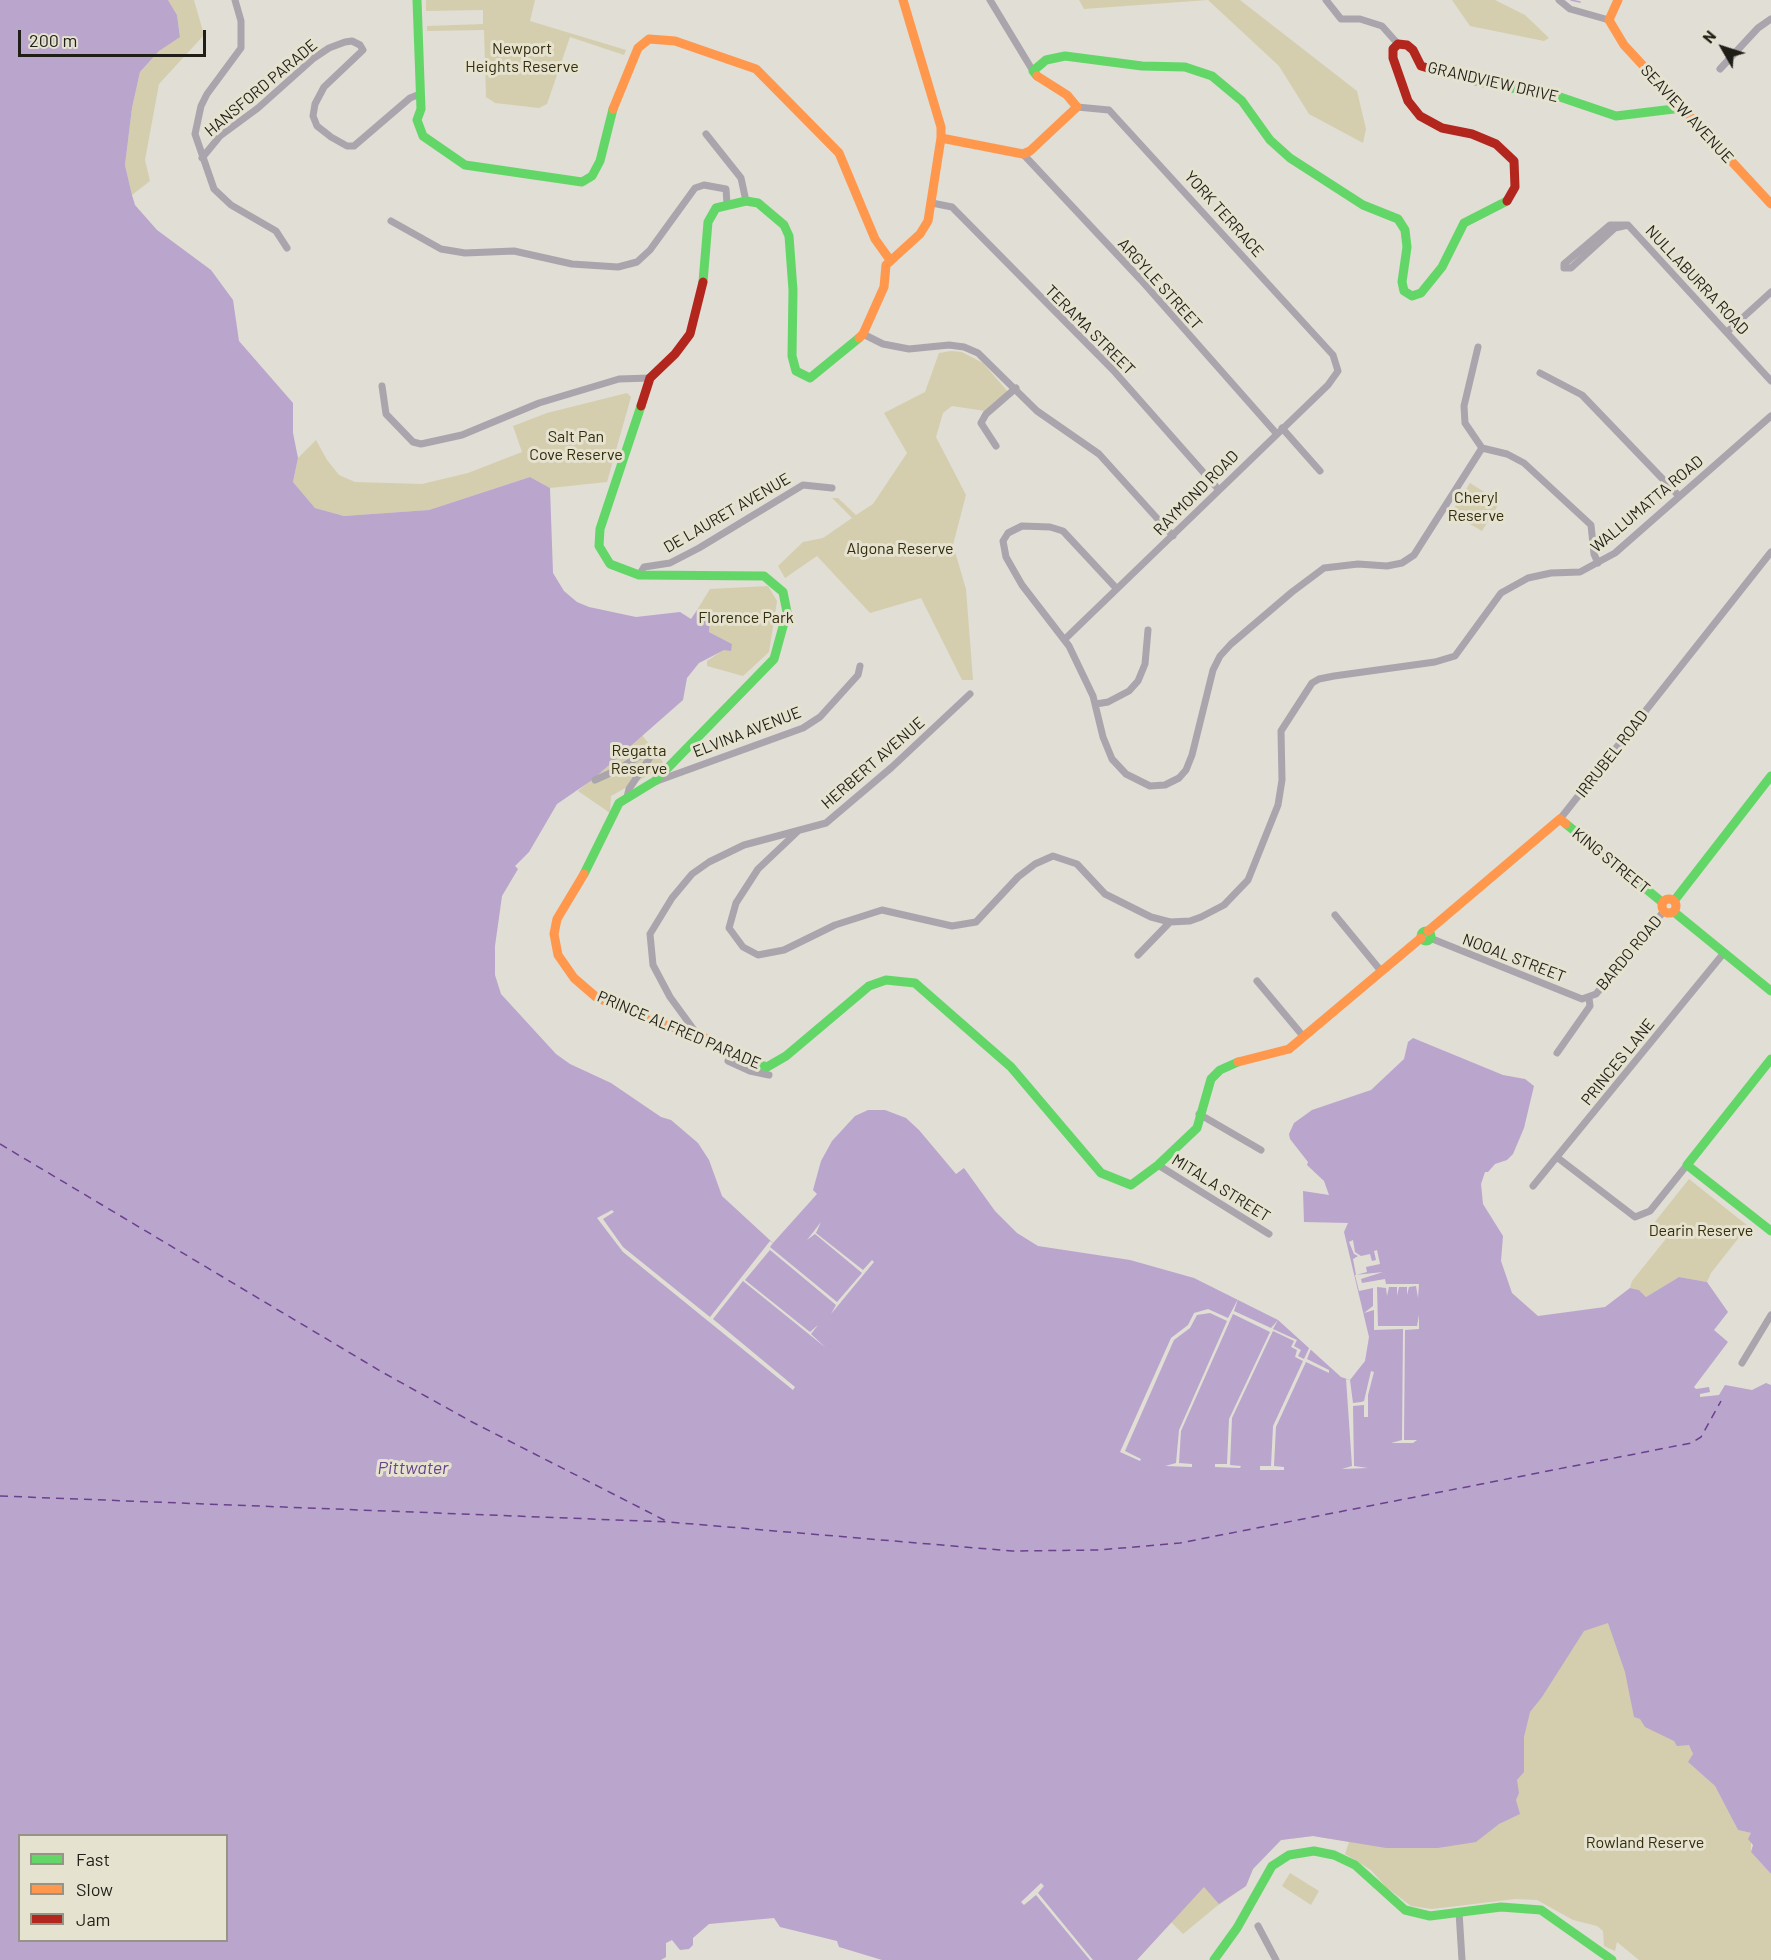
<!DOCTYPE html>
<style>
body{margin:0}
#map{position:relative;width:1771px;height:1960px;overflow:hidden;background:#e0ded5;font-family:Barlow,sans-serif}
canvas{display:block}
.legend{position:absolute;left:18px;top:1834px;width:210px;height:108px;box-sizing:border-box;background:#e5e2d0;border:2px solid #969486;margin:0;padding:8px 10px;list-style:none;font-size:18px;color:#1f1e17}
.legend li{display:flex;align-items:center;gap:12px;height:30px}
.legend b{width:30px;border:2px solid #969486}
.north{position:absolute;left:1693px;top:18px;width:60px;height:60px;-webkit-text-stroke:4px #e5e2d0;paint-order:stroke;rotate:309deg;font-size:16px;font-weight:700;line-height:24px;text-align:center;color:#1f1e17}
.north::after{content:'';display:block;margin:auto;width:21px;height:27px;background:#1f1e17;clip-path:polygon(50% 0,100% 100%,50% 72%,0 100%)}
.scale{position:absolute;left:18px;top:30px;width:188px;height:27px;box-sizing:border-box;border:3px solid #1f1e17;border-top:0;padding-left:8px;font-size:18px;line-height:21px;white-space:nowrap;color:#1f1e17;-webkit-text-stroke:4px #e5e2d0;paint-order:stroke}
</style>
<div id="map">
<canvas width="1771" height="1960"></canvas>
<ul class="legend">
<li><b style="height:8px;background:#63d668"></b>Fast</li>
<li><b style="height:8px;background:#ff974d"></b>Slow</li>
<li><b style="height:8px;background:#b3261e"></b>Jam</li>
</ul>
<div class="north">N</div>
<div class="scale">200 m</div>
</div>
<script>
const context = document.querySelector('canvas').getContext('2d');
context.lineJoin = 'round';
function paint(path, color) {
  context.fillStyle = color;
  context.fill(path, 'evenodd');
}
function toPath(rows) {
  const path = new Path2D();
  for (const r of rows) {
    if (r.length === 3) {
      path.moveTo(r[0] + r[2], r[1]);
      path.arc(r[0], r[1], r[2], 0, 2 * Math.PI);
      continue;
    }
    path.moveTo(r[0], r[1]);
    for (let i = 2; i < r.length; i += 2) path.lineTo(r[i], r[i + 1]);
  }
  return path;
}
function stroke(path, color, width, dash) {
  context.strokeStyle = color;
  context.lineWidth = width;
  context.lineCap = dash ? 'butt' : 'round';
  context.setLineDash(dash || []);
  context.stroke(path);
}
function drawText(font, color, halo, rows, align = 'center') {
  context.font = font + ' Barlow,sans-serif';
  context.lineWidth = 6;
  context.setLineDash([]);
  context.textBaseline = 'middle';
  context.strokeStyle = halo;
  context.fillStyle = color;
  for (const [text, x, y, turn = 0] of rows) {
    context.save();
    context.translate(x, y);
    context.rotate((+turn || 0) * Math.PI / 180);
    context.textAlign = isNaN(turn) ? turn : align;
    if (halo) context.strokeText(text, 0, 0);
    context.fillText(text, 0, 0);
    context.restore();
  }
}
paint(toPath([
 [168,0,194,0,204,35,159,84,145,160,150,181,132,195,125,165,132,108,140,72,159,51,180,36,177,15],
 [426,0,535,0,530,21,626,50,624,55,570,37,547,104,539,108,495,103,486,97,484,30,427,31,427,26,483,24,483,10,426,11],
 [1079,0,1240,0,1357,91,1366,129,1363,143,1309,114,1279,66,1208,0,1084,9],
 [1452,0,1495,0,1525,15,1549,38,1544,41,1470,26],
 [951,351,962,352,983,363,1008,392,985,411,952,406,943,413,936,437,966,495,953,545,966,589,973,680,962,680,921,598,870,613,817,556,785,578,778,566,803,542,823,538,852,518,832,498,838,498,856,515,873,504,907,453,884,413,925,392,939,353],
 [627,393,631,397,607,482,550,488,530,477,429,510,344,516,315,508,293,482,298,458,316,440,327,460,339,475,355,482,422,484,468,473,522,452,513,426,547,413],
 [1470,483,1500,502,1482,531,1451,513],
 [768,586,777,601,769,652,743,676,707,666,707,661,732,644,709,632,710,618,697,610,710,589],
 [642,735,663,762,654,772,611,796,610,813,578,791],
 [1689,1179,1748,1226,1711,1273,1707,1282,1679,1277,1646,1297,1639,1290,1630,1288,1632,1281,1669,1235,1654,1223],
 [1628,1567,1692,1751,1693,1756,1688,1762,1715,1786,1738,1830,1751,1833,1751,1852,1771,1874,1771,1960,1639,1960,1617,1942,1615,1951,1604,1946,1603,1931,1597,1926,1573,1920,1537,1900,1515,1899,1432,1909,1411,1906,1386,1887,1371,1870,1345,1854,1349,1842,1313,1836,1281,1840,1253,1869,1246,1886,1217,1906,1183,1934,1170,1921,1193,1898,1190,1890],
 [1290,1873,1319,1891,1311,1905,1282,1886]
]), '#d4ceae');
paint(toPath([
 [0,0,168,0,177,15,180,37,159,51,140,72,132,108,125,165,132,195,135,205,157,230,211,270,233,300,239,341,293,403,293,433,298,458,293,482,315,508,344,516,429,510,530,477,550,488,553,573,564,591,577,602,589,607,636,617,680,612,691,619,697,610,710,618,709,632,732,644,731,651,724,650,699,663,687,678,683,700,592,780,557,804,529,852,515,866,518,869,502,896,495,946,495,975,501,994,556,1054,570,1064,611,1083,661,1117,671,1120,698,1143,709,1160,722,1196,773,1243,817,1194,813,1190,821,1161,832,1141,855,1116,868,1110,885,1110,906,1118,919,1130,956,1174,964,1168,995,1211,1017,1233,1038,1246,1130,1260,1194,1278,1278,1320,1341,1377,1350,1380,1365,1361,1369,1337,1344,1232,1348,1223,1304,1222,1303,1191,1329,1195,1324,1181,1307,1165,1308,1162,1290,1139,1289,1134,1294,1123,1312,1110,1371,1090,1404,1059,1408,1042,1413,1038,1503,1075,1525,1079,1534,1086,1524,1128,1513,1154,1507,1160,1495,1164,1488,1172,1485,1172,1481,1184,1483,1204,1503,1236,1501,1261,1512,1293,1538,1316,1605,1307,1630,1288,1639,1290,1646,1297,1679,1277,1707,1282,1728,1312,1714,1330,1728,1342,1694,1387,1696,1389,1709,1387,1710,1392,1700,1394,1700,1397,1719,1395,1725,1385,1752,1390,1766,1383,1771,1385,1771,1874,1751,1852,1753,1845,1748,1839,1751,1833,1738,1830,1715,1786,1688,1762,1693,1754,1689,1745,1677,1746,1674,1741,1645,1727,1640,1719,1634,1717,1625,1672,1608,1623,1584,1631,1542,1697,1530,1712,1524,1737,1524,1772,1517,1780,1519,1793,1516,1800,1520,1814,1499,1824,1476,1842,1438,1848,1386,1848,1313,1836,1281,1840,1253,1869,1246,1886,1219,1904,1204,1887,1137,1960,882,1960,839,1947,837,1941,780,1927,774,1918,709,1924,693,1938,693,1945,689,1949,680,1950,672,1940,666,1943,666,1957,661,1960,0,1960],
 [20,1836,226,1836,226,1940,20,1940]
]), '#baa5cd');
paint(toPath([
 [612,1210,614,1212,603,1219,623,1247,710,1317,770,1241,773,1243,770,1247,837,1302,862,1273,815,1234,807,1240,821,1222,816,1233,863,1270,872,1260,874,1262,831,1314,836,1305,770,1250,745,1280,810,1332,818,1325,811,1334,826,1348,743,1281,713,1319,795,1387,793,1390,623,1252,597,1218],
 [1353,1240,1355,1252,1361,1256,1370,1254,1372,1261,1376,1260,1374,1251,1377,1250,1380,1264,1366,1267,1367,1272,1356,1275,1353,1259,1358,1256,1354,1254,1349,1242],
 [1383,1272,1361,1279,1362,1283,1385,1279,1386,1284,1419,1284,1418,1298,1416,1286,1409,1287,1407,1295,1407,1287,1399,1287,1397,1296,1397,1287,1389,1287,1387,1296,1386,1288,1377,1287,1378,1326,1417,1326,1419,1315,1419,1329,1405,1330,1404,1440,1417,1440,1413,1443,1391,1443,1402,1440,1403,1329,1374,1330,1374,1310,1364,1313,1373,1306,1373,1288,1359,1291,1355,1275],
 [1238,1299,1234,1311,1271,1328,1278,1320,1273,1329,1297,1340,1294,1346,1301,1350,1298,1356,1304,1359,1309,1348,1311,1349,1307,1359,1329,1370,1329,1373,1306,1362,1276,1427,1274,1466,1284,1467,1284,1470,1260,1470,1260,1466,1271,1466,1273,1426,1303,1361,1295,1357,1297,1350,1291,1347,1294,1341,1273,1331,1232,1418,1230,1465,1241,1466,1240,1468,1215,1467,1215,1464,1227,1464,1229,1419,1270,1332,1233,1314,1181,1431,1179,1463,1192,1464,1192,1467,1165,1466,1176,1463,1179,1430,1227,1321,1210,1313,1197,1315,1190,1328,1174,1340,1125,1451,1141,1459,1140,1461,1120,1452,1171,1338,1188,1325,1194,1313,1208,1309,1228,1318],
 [1371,1371,1374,1372,1368,1395,1368,1417,1364,1417,1364,1405,1353,1406,1354,1466,1368,1468,1342,1469,1352,1466,1346,1379,1350,1380,1353,1403,1361,1402,1364,1401],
 [1041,1883,1044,1886,1038,1893,1093,1960,1090,1960,1036,1895,1024,1905,1021,1902]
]), '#e0ded5');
stroke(toPath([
 [1571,0,1580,2]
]), '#baa5cd', 1.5);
stroke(toPath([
 [0,1144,382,1372,474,1423,668,1522],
 [0,1496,669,1522,1012,1551,1099,1550,1180,1543,1691,1443,1701,1437,1721,1401]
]), '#69418d', 1.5, [8, 6]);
stroke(toPath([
 [235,0,241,21,241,48,207,94,201,106,195,134,214,189,231,205,276,231,287,248],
 [990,0,1033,71],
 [1326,0,1341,19,1360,19,1382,26,1398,44],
 [1559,0,1570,9,1609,20],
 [1720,69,1758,28,1771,19],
 [706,134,741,178,746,201],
 [1023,154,1141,280,1276,433],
 [202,158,220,136,258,108,314,58,329,48,345,42,352,41,360,45,363,50,324,87,315,104,313,116,317,126,331,137,347,146,354,146,410,98,420,94],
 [932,203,952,207,1113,370,1219,490],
 [391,221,441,249,465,253,514,251,572,264,618,267,637,262,650,250,695,188,704,185,726,189,727,204],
 [1628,225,1615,228,1571,268,1564,268,1564,264,1610,225,1628,225,1771,381],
 [1727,332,1771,292],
 [863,334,883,344,909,349,949,345,964,347,978,353,1037,411,1099,454,1173,536],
 [1478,347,1464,406,1465,423,1482,448],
 [1540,373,1582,395,1679,496],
 [382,386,386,414,413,442,421,444,462,435,539,403,619,379,650,378],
 [1282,428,1320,471],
 [996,446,981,423,986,414,1016,388],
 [639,575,644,567,670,563,699,548,803,485,832,488],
 [1117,589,1063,531,1050,527,1022,526,1008,533,1003,541,1006,557,1022,585,1069,646,1093,696,1103,737,1112,759,1126,774,1150,786,1165,785,1179,778,1186,770,1192,755,1213,670,1220,656,1231,644,1292,592,1324,568,1358,564,1387,566,1402,563,1414,555,1482,448,1507,454,1524,463,1591,525,1594,554,1598,563],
 [1065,639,1328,385,1338,371,1333,355,1109,110,1077,107],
 [1096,704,1108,702,1129,691,1138,681,1145,664,1148,630],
 [595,780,617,770,643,754,649,753,649,759,629,789,627,797],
 [657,781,803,728,820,717,858,675,860,666],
 [1560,819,1771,552],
 [797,832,758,869,736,903,729,928,743,947,758,955,784,950,835,925,882,910,952,926,976,922,1018,877,1035,864,1053,856,1077,864,1105,894,1151,917,1170,922,1190,921,1201,917,1224,905,1248,880,1278,805,1282,780,1281,731,1312,683,1319,679,1334,676,1435,662,1455,656,1501,593,1528,578,1551,573,1580,572,1615,553,1771,416],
 [1335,915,1381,971],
 [1430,938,1582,999,1596,994,1664,911],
 [1138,955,1170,922],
 [1257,981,1303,1036],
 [697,1034,670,997,653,965,650,934,672,898,692,874,709,862,744,845,826,823,892,767,970,694],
 [1557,1053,1590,1006,1589,998],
 [728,1061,750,1071,769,1075],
 [1199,1114,1261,1150],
 [1558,1158,1635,1217,1650,1211,1687,1165],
 [1158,1165,1269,1234],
 [1533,1186,1723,954],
 [1742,1363,1771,1315],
 [1459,1912,1462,1960],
 [1258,1926,1276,1960]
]), '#aaa4ad', 7);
stroke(toPath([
 [417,0,421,109,417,120,423,136,465,165,582,182,592,176,600,161,613,109],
 [1431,69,1479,82,1560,97,1616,116,1682,108],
 [1037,76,1033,71,1046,60,1065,56,1142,66,1185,67,1212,76,1242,101,1270,140,1290,158,1363,205,1398,219,1405,230,1407,247,1402,282,1404,291,1412,296,1421,293,1442,267,1464,223,1507,201],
 [703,282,708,222,716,208,746,201,758,203,784,225,789,236,793,290,792,356,796,371,810,378,859,338],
 [1566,824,1662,902],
 [584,874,619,803,655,781,774,659,787,612,783,592,764,576,639,575,610,564,599,546,600,529,641,406],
 [1674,901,1771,776],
 [1674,912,1771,991],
 [1426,936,5],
 [713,1042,746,1060,767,1067,786,1056,869,986,886,980,915,983,1011,1067,1101,1173,1131,1185,1158,1165,1197,1128,1211,1079,1220,1070,1238,1062],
 [1771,1059,1687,1165,1771,1231],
 [1214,1960,1237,1928,1272,1866,1289,1855,1314,1851,1334,1855,1355,1865,1405,1910,1430,1916,1501,1907,1541,1910,1612,1960]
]), '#63d668', 9);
stroke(toPath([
 [1618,0,1609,20,1624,45,1771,204],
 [613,109,638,48,649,39,675,41,756,69,839,153,875,239,890,260],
 [941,138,1023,154,1030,151,1077,107,1067,95,1037,76],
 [859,338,863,334,884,287,886,265,920,234,928,221,941,138,941,127,903,0],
 [584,874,557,919,554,934,558,955,574,978,596,997,645,1019,697,1034,713,1042],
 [1669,906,7],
 [1428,931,1560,819,1566,824],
 [1238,1062,1289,1049,1421,938]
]), '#ff974d', 9);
stroke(toPath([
 [1431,69,1421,66,1413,50,1407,45,1398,44,1393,49,1393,58,1408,101,1420,116,1442,128,1472,134,1496,144,1514,161,1515,187,1507,201],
 [641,406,650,378,675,354,690,334,703,282]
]), '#b3261e', 9);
drawText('16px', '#342d0c', '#e5e2d0', [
 ["Newport",522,49],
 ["Heights Reserve",522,67],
 ["Salt Pan",576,437],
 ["Cove Reserve",576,455],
 ["Cheryl",1476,498],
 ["Reserve",1476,516],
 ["Algona Reserve",900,549],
 ["Florence Park",746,618],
 ["Regatta",639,751],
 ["Reserve",639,769],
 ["Dearin Reserve",1701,1231],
 ["Rowland Reserve",1645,1843]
]);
drawText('16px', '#1f1e17', '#e5e2d0', [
 ["GRANDVIEW DRIVE",1493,82,13],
 ["HANSFORD PARADE",261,88,-40],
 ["SEAVIEW AVENUE",1687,114,47],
 ["YORK TERRACE",1224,214,48],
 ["NULLABURRA ROAD",1697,280,47],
 ["ARGYLE STREET",1160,284,48],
 ["TERAMA STREET",1090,330,45],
 ["RAYMOND ROAD",1196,493,-45],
 ["WALLUMATTA ROAD",1647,504,-40],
 ["DE LAURET AVENUE",727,513,-30],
 ["ELVINA AVENUE",747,732,-21],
 ["IRRUBEL ROAD",1612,754,-52],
 ["HERBERT AVENUE",873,763,-41],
 ["KING STREET",1611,861,39],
 ["BARDO ROAD",1629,953,-50],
 ["NOOAL STREET",1514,958,21],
 ["PRINCE ALFRED PARADE",679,1030,23],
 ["PRINCES LANE",1618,1062,-51],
 ["MITALA STREET",1221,1188,32]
]);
drawText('italic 18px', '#69418d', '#e5e2d0', [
 ["Pittwater",413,1468]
]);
</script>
